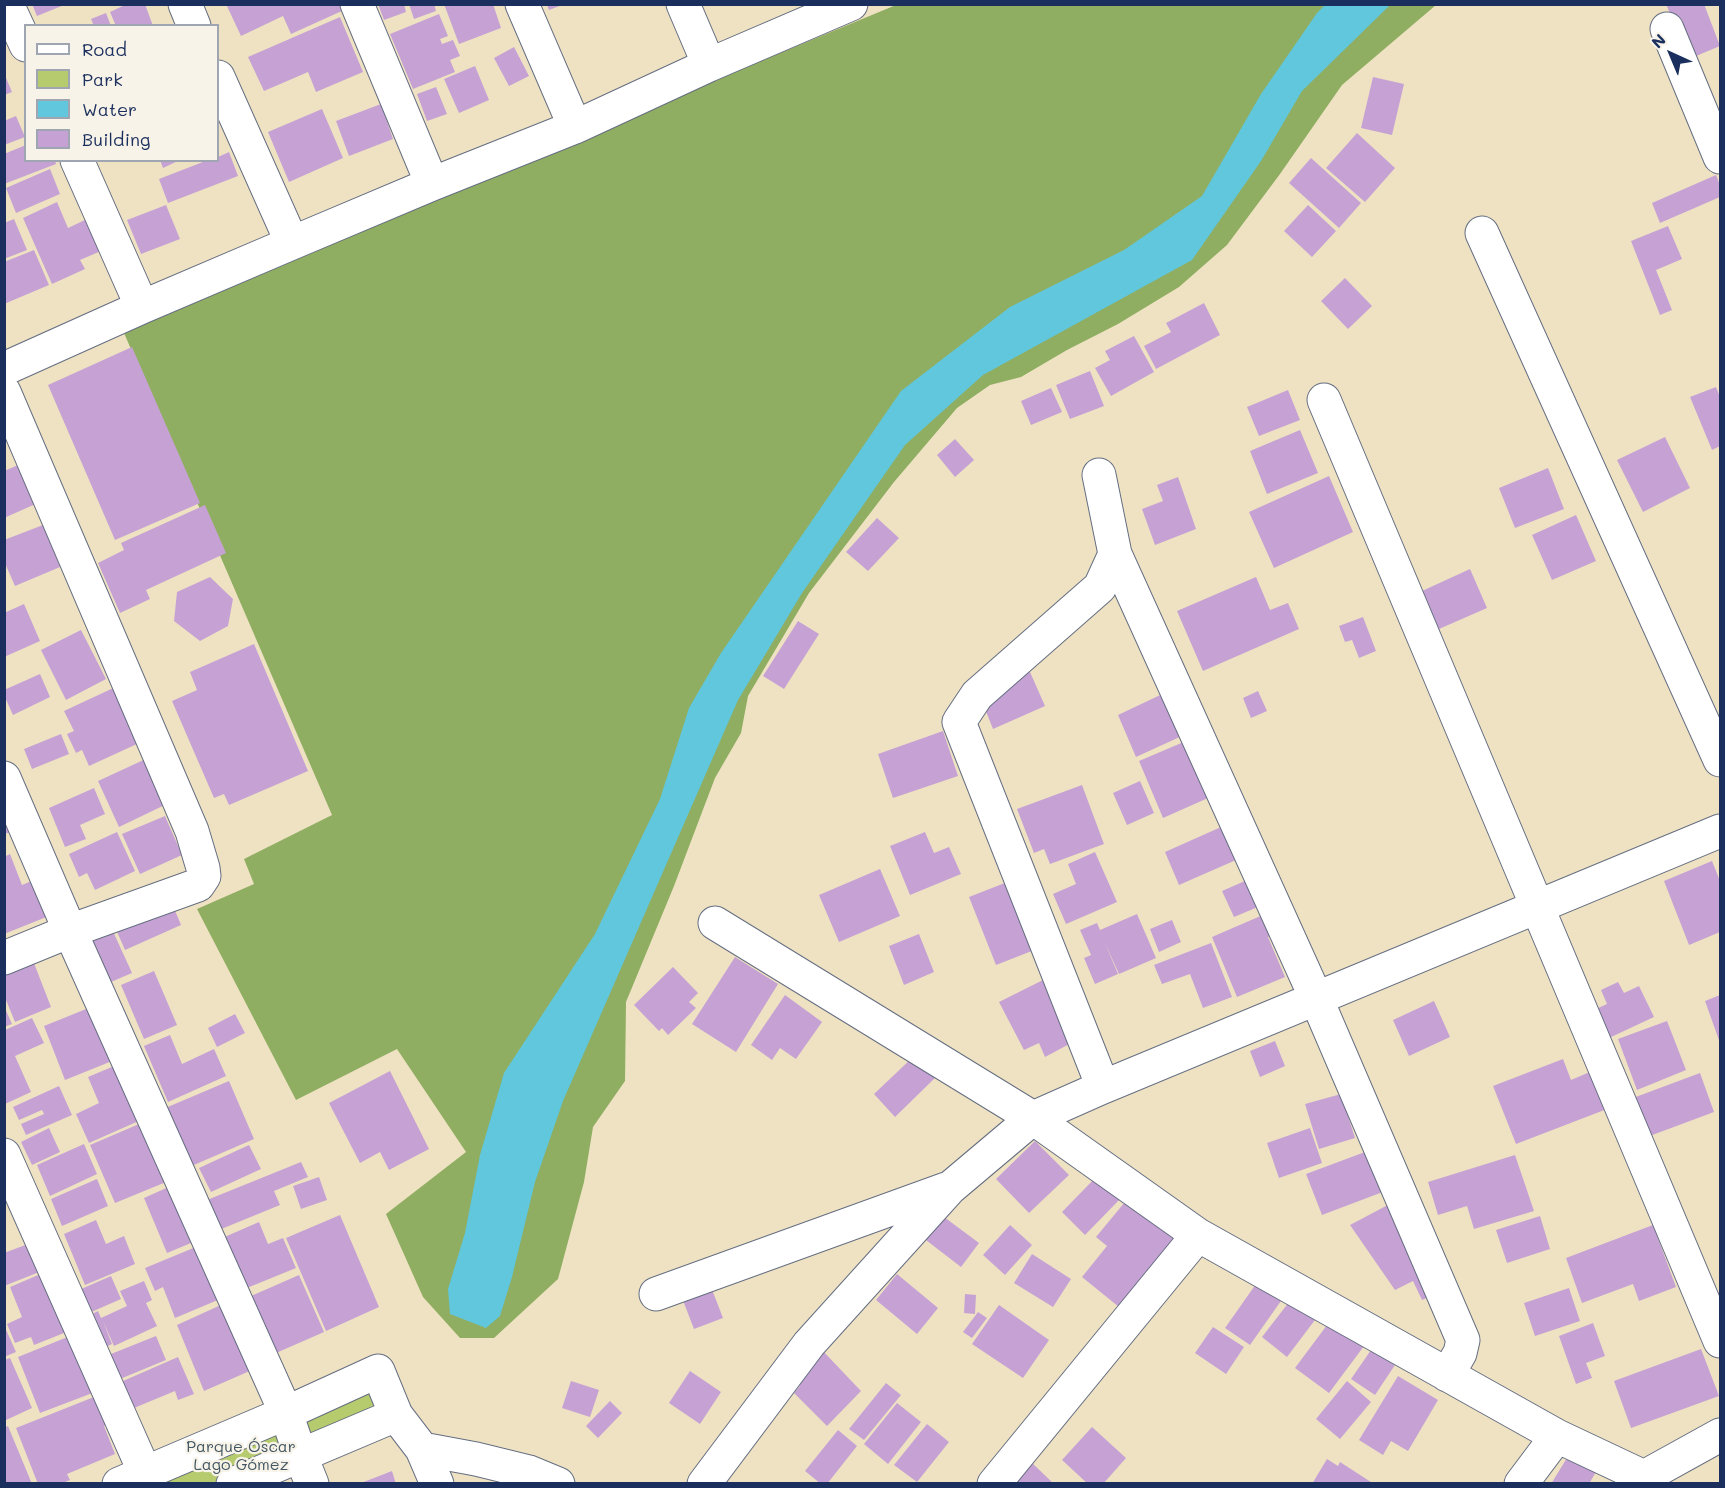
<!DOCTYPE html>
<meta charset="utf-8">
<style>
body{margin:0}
#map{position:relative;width:1725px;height:1488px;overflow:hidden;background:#eee2c3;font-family:Mali,sans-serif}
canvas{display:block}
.frame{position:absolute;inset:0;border:6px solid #1b2f5e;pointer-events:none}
.legend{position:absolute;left:24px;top:24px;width:195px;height:138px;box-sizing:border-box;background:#f7f3e8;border:2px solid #9fa5b1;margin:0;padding:8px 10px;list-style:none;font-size:18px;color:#1b2f5e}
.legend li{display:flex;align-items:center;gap:12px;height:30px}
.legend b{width:30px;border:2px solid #9fa5b1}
.north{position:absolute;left:1641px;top:24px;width:60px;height:60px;-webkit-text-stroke:4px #f7f3e8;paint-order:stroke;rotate:316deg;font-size:16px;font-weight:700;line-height:24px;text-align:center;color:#1b2f5e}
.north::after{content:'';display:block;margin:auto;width:21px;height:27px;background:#1b2f5e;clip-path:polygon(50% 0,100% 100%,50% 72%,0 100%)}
</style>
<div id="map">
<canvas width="1725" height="1488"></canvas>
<div class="frame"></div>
<ul class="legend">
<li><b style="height:8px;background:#fff"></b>Road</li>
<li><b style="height:16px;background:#b6ca6e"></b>Park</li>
<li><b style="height:16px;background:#60c7dd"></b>Water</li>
<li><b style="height:16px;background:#c6a2d4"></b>Building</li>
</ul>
<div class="north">N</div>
</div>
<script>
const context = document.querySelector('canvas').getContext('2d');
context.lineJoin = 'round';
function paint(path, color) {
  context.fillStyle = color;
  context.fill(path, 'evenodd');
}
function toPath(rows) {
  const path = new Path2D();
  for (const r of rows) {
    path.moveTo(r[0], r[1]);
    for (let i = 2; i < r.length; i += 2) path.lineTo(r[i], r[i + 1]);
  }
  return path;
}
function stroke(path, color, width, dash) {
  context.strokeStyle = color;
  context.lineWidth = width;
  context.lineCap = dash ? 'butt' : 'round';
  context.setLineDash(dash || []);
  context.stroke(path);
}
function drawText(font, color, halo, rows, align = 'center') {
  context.font = font + ' Mali,sans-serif';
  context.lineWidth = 4.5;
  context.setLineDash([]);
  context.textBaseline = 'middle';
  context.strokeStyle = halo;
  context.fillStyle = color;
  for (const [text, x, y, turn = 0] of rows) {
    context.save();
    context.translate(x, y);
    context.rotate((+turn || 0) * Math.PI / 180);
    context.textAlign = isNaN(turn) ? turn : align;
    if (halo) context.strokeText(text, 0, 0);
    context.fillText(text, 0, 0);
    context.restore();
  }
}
paint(toPath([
 [368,1383,388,1413,223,1483,131,1484]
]), '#b6ca6e');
paint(toPath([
 [896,5,1436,5,1342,85,1280,174,1227,245,1179,287,1118,324,1067,350,1021,377,990,385,957,408,894,482,809,593,748,696,741,733,715,778,674,886,626,1002,625,1081,593,1127,584,1182,558,1279,494,1338,460,1338,423,1297,386,1214,466,1152,397,1049,296,1100,197,909,254,884,244,859,332,815,121,326]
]), '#90ae61');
paint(toPath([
 [1325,5,1390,5,1302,91,1261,161,1192,260,983,375,905,445,802,593,738,700,563,1101,535,1182,512,1277,500,1316,486,1328,450,1314,448,1289,465,1233,480,1155,504,1073,595,934,660,799,689,708,721,653,901,391,1010,307,1124,250,1202,196,1261,94,1317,13]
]), '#60c7dd');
paint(toPath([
 [32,4,64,4,64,5,37,16],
 [127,4,145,4,153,26,116,26,110,12],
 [226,4,342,4,344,10,291,34,283,16,241,36],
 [378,4,404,4,406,12,384,20],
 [409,4,434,4,436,11,414,19],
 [444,4,493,4,501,28,459,44],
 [1666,4,1704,4,1720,46,1689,59],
 [547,5,562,5,549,10],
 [106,13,111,26,94,26,91,19],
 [439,14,448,36,440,39,442,44,453,40,460,56,450,60,455,72,413,89,390,34],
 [340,17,363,72,316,92,308,72,264,91,248,57],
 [514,47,529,76,509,86,494,58],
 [475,66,489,100,459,113,444,79],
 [4,73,12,92,4,95],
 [1373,77,1404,84,1392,135,1361,128],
 [436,87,447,114,427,121,417,94],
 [381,104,393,139,349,156,336,121],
 [322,109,343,158,289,182,268,132],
 [16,116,25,137,4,145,4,121],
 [1357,133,1395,168,1365,202,1326,168],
 [26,145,26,160,55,160,56,164,4,184,4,154],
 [229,152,238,176,168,203,159,179,208,160,218,160,218,157],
 [1311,158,1361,203,1339,228,1289,183],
 [160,160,180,160,163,168],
 [50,169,60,194,16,213,6,188],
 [1716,175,1720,185,1720,197,1660,223,1652,203],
 [57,202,68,228,87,219,101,251,80,260,85,269,52,284,23,218],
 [166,205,180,239,141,254,127,220],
 [1308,205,1336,231,1312,257,1284,231],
 [14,219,27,250,4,259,4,223],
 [1668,226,1682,259,1656,270,1672,310,1660,315,1631,241],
 [34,250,49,285,4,304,4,262],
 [1345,278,1372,306,1348,329,1321,301],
 [1204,303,1220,335,1156,369,1144,346,1171,332,1166,323],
 [1134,336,1154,372,1111,396,1095,368,1110,360,1105,351],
 [132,347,200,503,115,540,48,385],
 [1090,371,1104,406,1070,419,1056,385],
 [1716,387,1720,397,1720,446,1712,450,1690,397],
 [1051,388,1062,412,1031,425,1021,401],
 [1288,390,1300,420,1259,436,1247,407],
 [1300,430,1318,473,1267,494,1250,451],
 [1665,437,1690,488,1643,512,1617,460],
 [955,439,974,460,955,477,937,455],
 [23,463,40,502,4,518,4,471],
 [1548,468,1564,509,1515,528,1499,488],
 [1329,476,1353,532,1274,568,1249,512],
 [1178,477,1196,529,1155,545,1142,509,1163,501,1157,485],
 [205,505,226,553,146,590,150,599,120,613,98,563,124,550,121,543],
 [1576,515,1596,561,1552,580,1532,535],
 [877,518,899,538,868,571,846,552],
 [43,525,60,567,15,586,4,561,4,540],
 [1470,569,1487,608,1439,629,1422,591],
 [210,577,233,599,228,626,200,641,174,621,177,592],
 [1256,577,1270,610,1288,603,1299,629,1203,671,1177,611],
 [24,604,40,641,4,657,4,613],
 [1363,617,1376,651,1359,658,1352,640,1345,642,1339,626],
 [798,621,819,634,784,689,763,676],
 [81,630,106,679,66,700,41,650],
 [254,644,308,771,229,805,224,794,214,798,172,701,197,690,190,672],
 [1030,672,1045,706,993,729,979,694],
 [40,674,50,697,13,715,4,695,4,690],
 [124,683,150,738,89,766,82,750,76,753,67,734,74,731,64,711],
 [1175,688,1195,730,1136,757,1118,715],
 [1258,691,1267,711,1251,718,1243,698],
 [943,731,958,776,893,798,878,754],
 [61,734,69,754,32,769,24,749],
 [1193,738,1217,794,1163,818,1139,761],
 [150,757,171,802,119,827,98,781],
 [1140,781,1154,813,1127,825,1113,793],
 [1082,785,1104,844,1050,864,1044,849,1034,853,1017,809],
 [94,788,105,814,80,825,86,839,65,847,49,808],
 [4,814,11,832,4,834],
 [165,816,182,855,140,874,122,834],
 [1221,827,1236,860,1179,885,1165,852],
 [117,832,135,871,95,890,87,873,79,877,69,854],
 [925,832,934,853,949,847,961,874,910,895,890,846],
 [1095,852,1117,902,1066,924,1053,894,1076,884,1068,864],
 [10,854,22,885,34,880,49,916,4,934,4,857],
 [1712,861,1720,881,1720,932,1689,945,1664,881],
 [880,869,900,916,839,942,819,895],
 [1254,877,1265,904,1234,917,1222,891],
 [1015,879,1042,947,996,965,969,897],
 [171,901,181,925,125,950,114,925],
 [1272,911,1280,931,1268,937,1285,977,1237,997,1212,937],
 [1137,914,1156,958,1119,974,1105,943,1118,974,1095,984,1084,958,1091,955,1080,930,1097,923,1100,930],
 [1172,920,1181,942,1159,952,1150,929],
 [111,927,132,973,111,982,91,937],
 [919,934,934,972,904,985,889,946],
 [1211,943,1232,997,1203,1008,1190,974,1162,984,1154,965],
 [735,957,778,984,736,1052,692,1024],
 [32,958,51,1007,15,1022,4,995,4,968],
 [673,967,698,993,689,1002,696,1008,668,1035,662,1028,659,1031,634,1005],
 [154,971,177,1025,144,1039,121,985],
 [1043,980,1075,1041,1045,1057,1039,1043,1024,1050,999,1002],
 [1618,982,1624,993,1639,986,1654,1017,1609,1038,1596,1009,1607,1004,1601,990],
 [785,995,822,1022,796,1059,780,1048,772,1060,751,1045],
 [1720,995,1720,1043,1705,1001],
 [1434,1001,1450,1037,1409,1056,1393,1020],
 [101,1003,122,1057,65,1080,44,1026],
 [4,1006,12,1024,4,1027],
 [235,1014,245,1033,217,1047,208,1028],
 [32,1018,44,1043,15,1056,31,1092,5,1104,5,1030],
 [1667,1021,1686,1070,1637,1090,1618,1039],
 [170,1035,182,1064,214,1049,226,1076,168,1102,144,1046],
 [1275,1041,1285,1066,1260,1077,1250,1051],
 [914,1056,935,1078,895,1117,874,1094],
 [1563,1059,1571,1080,1592,1071,1607,1109,1516,1144,1493,1086],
 [126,1061,150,1116,89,1143,76,1114,99,1103,88,1077],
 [390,1071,429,1149,389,1170,380,1152,360,1163,329,1103],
 [1700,1073,1714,1112,1647,1137,1633,1098],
 [229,1081,254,1139,187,1168,163,1109],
 [59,1086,72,1115,26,1135,21,1124,44,1114,42,1110,19,1120,13,1107],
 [1341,1094,1355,1138,1319,1149,1305,1104],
 [146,1121,171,1180,115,1203,90,1145],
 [49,1128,60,1152,32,1165,21,1142],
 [1310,1128,1322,1163,1279,1178,1267,1143],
 [1035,1141,1069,1175,1029,1213,996,1179],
 [84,1144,97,1174,50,1196,37,1165],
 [249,1145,261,1169,211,1192,199,1168],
 [1373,1149,1388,1190,1322,1215,1306,1174],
 [1515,1155,1534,1211,1474,1229,1467,1206,1438,1215,1428,1182],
 [301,1162,308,1177,274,1191,280,1205,214,1232,202,1202],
 [1100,1173,1123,1196,1085,1235,1062,1212],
 [319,1177,327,1200,301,1209,293,1186],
 [97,1179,108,1206,62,1226,51,1199],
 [173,1185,184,1211,178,1213,191,1243,167,1253,144,1198],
 [1134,1191,1182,1231,1119,1307,1082,1277,1107,1246,1096,1237],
 [1401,1198,1441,1292,1422,1300,1413,1281,1395,1290,1350,1225],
 [940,1214,979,1243,961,1267,922,1237],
 [340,1215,379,1307,326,1331,286,1238],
 [1540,1216,1550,1249,1507,1263,1496,1230],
 [96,1220,106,1244,124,1236,135,1264,85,1285,64,1234],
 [259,1222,268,1244,283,1238,296,1268,242,1290,220,1239],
 [1010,1225,1032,1245,1005,1275,983,1255],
 [1653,1225,1676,1287,1639,1301,1633,1284,1582,1303,1566,1258],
 [36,1241,47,1269,4,1286,4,1253],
 [203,1244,225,1297,175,1318,163,1287,155,1291,145,1268],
 [1032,1254,1071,1279,1053,1307,1014,1283],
 [50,1270,74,1329,34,1345,31,1337,15,1343,7,1324,22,1317,10,1287],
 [897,1274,938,1308,917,1334,876,1300],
 [1263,1274,1288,1291,1250,1345,1225,1328],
 [299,1275,324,1332,267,1357,242,1300],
 [111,1276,121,1299,89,1313,79,1290],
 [144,1281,152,1300,146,1303,157,1326,114,1346,103,1321,112,1344,101,1349,86,1317,98,1311,101,1318,127,1306,120,1291],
 [711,1287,723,1318,694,1329,682,1298],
 [1569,1288,1580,1321,1535,1336,1524,1303],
 [1296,1293,1321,1312,1287,1357,1262,1337],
 [965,1294,976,1295,975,1314,964,1313],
 [223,1304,252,1370,204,1391,177,1325],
 [999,1305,1049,1340,1023,1378,972,1344],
 [978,1312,987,1318,972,1338,963,1332],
 [1336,1313,1370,1338,1329,1393,1295,1368],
 [1593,1323,1605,1356,1586,1363,1592,1378,1576,1384,1559,1336],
 [4,1325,16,1352,4,1357],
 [1213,1327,1244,1347,1226,1374,1195,1353],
 [70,1336,103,1389,40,1413,18,1357],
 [156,1336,166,1360,120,1379,111,1354],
 [820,1348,861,1391,827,1426,794,1393,800,1386,791,1376],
 [1701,1349,1719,1396,1631,1428,1614,1381],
 [1371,1350,1395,1365,1375,1395,1351,1379],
 [178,1357,194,1394,178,1400,175,1391,134,1408,123,1381],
 [10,1358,32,1408,4,1421,4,1360],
 [690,1371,721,1392,700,1424,669,1403],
 [1398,1376,1438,1400,1408,1451,1391,1441,1383,1455,1359,1440],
 [571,1381,599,1390,590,1417,562,1408],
 [1347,1381,1371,1402,1340,1439,1316,1419],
 [886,1383,901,1395,864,1440,849,1429],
 [104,1393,115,1422,104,1426,115,1454,67,1474,70,1480,60,1484,38,1484,16,1428],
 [610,1401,622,1413,598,1438,586,1426],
 [897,1403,921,1422,888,1464,864,1444],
 [927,1424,949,1442,917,1482,894,1465],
 [8,1426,32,1484,4,1484,4,1428],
 [1092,1427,1126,1458,1103,1484,1088,1484,1062,1460],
 [838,1430,857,1446,827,1484,821,1484,805,1471],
 [1570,1453,1597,1470,1589,1484,1551,1484],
 [1327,1459,1338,1466,1340,1462,1374,1484,1312,1484],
 [1031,1462,1054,1484,1011,1484],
 [392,1471,396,1484,361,1484,361,1483]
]), '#c6a2d4');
const minor = toPath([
 [7,4,26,45],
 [185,4,194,26],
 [357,4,432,184],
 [522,4,575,127],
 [683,4,709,65],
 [1667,29,1720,157],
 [218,77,292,243],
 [77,160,142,307],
 [1482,233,1720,760],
 [4,369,142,307,292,243,432,184,575,127,709,65,851,4],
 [4,392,192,831,203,868,204,876,198,885,70,931,4,958],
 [1324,400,1720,1341],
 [1099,475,1115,554,1100,587,977,695,959,722,1103,1087],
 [1115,554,1316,998,1463,1340,1460,1353,1447,1375],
 [4,778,70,931,286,1413,300,1454,312,1484],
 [715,923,1033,1118,1198,1235,1557,1436,1644,1477,1653,1484],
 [4,1155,150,1484],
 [656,1294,946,1189],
 [422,1449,476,1459,529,1472,558,1484],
 [1644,1477,1720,1435],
 [119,1484,286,1413,378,1371,396,1415,422,1449,437,1484],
 [233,1484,396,1415],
 [704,1484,809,1344,950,1188,1033,1118,1103,1087,1720,831],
 [994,1484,1198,1235],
 [1521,1484,1557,1436]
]);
stroke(minor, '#656e81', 35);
stroke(minor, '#fff', 33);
drawText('16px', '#425662', '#f7f3e8', [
 ["Parque Óscar",241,1447],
 ["Lago Gómez",241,1465]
]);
</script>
